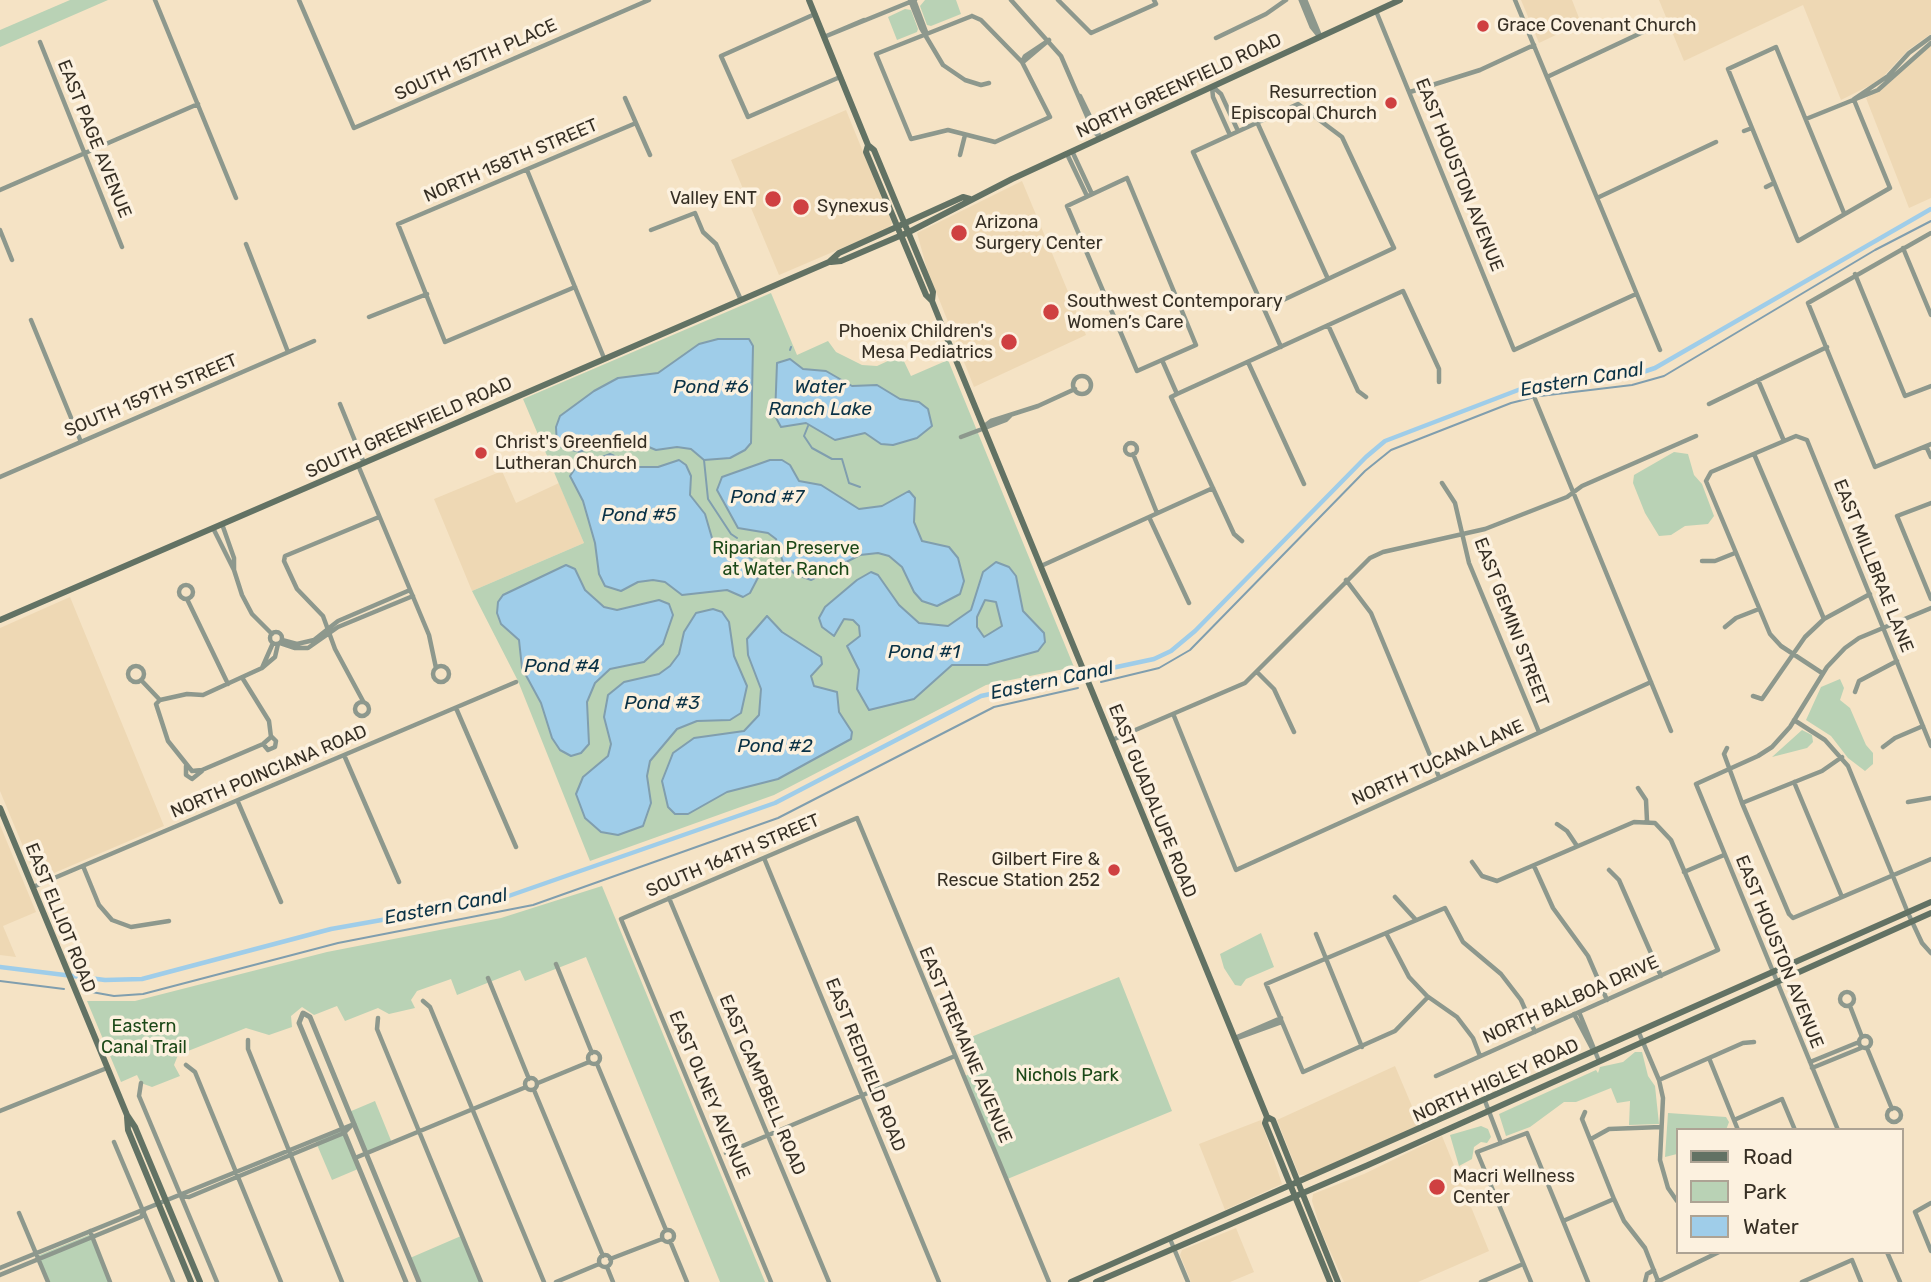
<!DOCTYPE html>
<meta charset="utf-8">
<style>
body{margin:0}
#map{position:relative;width:1931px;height:1282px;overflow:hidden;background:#f5e3c5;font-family:Rubik,sans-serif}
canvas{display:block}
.legend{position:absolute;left:1676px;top:1128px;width:228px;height:126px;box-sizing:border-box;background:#fcf1df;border:2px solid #ada394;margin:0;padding:9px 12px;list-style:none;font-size:21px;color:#362f24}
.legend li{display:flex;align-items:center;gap:14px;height:35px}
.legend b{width:35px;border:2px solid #ada394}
</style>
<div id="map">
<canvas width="1931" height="1282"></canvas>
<ul class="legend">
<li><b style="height:9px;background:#627264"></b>Road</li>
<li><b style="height:19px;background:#b9d2b5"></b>Park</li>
<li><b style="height:19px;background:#9fcde9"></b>Water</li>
</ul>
</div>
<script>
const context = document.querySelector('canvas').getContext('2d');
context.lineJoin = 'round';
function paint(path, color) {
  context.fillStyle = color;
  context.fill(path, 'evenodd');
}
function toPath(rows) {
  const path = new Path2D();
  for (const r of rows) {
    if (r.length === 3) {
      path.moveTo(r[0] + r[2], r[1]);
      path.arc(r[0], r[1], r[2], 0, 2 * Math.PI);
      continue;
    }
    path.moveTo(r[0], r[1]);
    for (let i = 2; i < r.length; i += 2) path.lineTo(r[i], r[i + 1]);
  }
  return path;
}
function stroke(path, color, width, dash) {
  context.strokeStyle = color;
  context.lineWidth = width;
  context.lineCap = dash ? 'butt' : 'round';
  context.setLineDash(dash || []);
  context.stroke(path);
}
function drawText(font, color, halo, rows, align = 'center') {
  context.font = font + ' Rubik,sans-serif';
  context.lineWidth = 7;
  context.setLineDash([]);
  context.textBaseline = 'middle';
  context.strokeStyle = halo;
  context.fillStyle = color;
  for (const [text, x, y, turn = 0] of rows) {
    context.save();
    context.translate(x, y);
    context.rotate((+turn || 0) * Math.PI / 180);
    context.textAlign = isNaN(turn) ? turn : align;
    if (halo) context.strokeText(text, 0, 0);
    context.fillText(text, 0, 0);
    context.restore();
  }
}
paint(toPath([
 [1521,0,1572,0,1581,23,1539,43],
 [1659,0,1931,0,1931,34,1908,50,1879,81,1841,100,1803,5,1684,61],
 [1931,44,1931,198,1909,208,1866,98,1887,85],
 [846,110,892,223,889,228,779,275,731,160],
 [1022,181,1086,335,974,387,927,269,917,233],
 [502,471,516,503,559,483,584,543,472,591,434,499],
 [70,597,164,826,40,879,34,873,0,791,0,628],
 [0,825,36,912,3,926,16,957,0,955],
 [1395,1066,1420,1125,1307,1175,1299,1175,1277,1120],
 [1261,1120,1282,1184,1225,1210,1199,1144],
 [1442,1136,1489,1251,1418,1282,1344,1282,1322,1233,1312,1201,1313,1194,1364,1174],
 [1236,1228,1254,1272,1230,1282,1191,1282,1180,1255,1182,1250]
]), '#eed8b4');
paint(toPath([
 [70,0,108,0,0,47,0,30],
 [925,0,956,0,961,14,931,26,927,25,920,6],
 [905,9,911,10,918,29,917,32,897,40,888,17],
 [771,293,797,355,828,341,836,352,862,365,877,366,901,355,911,376,948,360,1074,667,986,685,774,795,590,861,518,681,472,591,584,543,523,399],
 [1674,452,1688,454,1694,475,1702,484,1714,516,1708,524,1685,526,1671,535,1659,536,1645,513,1633,483,1634,475],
 [1840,679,1844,688,1840,700,1850,708,1866,745,1873,753,1873,764,1865,771,1848,758,1831,736,1806,720,1821,687],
 [1802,730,1812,735,1813,742,1807,748,1772,757],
 [602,886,765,1282,720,1282,586,957,525,981,520,970,457,995,451,979,417,991,411,1000,415,1008,389,1014,378,1008,345,1021,337,1006,314,1015,302,1007,291,1016,292,1027,269,1035,246,1028,178,1055,174,1065,180,1076,152,1087,141,1083,137,1075,121,1082,87,1001,135,1001,327,952,501,918],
 [1261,933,1274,967,1246,979,1241,986,1235,985,1224,968,1220,954],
 [1119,977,1172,1111,1005,1180,965,1076,983,1068,971,1037],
 [1635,1052,1642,1052,1648,1076,1655,1086,1659,1124,1629,1125,1630,1101,1617,1103,1611,1088,1576,1102,1564,1102,1530,1127,1506,1136,1499,1114,1596,1070,1598,1073,1600,1067,1623,1062],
 [375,1101,392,1143,366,1153,349,1112],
 [1668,1113,1726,1117,1729,1122,1726,1130,1677,1130,1677,1154,1665,1157],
 [1481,1126,1488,1129,1491,1137,1487,1143,1481,1142,1474,1147,1472,1159,1459,1166,1450,1135],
 [343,1129,358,1169,332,1180,315,1140],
 [91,1234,110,1282,48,1282,37,1256],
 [461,1236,481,1282,419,1282,410,1258]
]), '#b9d2b5');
const water = toPath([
 [718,339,749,339,753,346,751,443,745,450,730,458,704,460,691,449,677,447,656,450,632,440,608,439,580,452,557,446,556,427,560,416,594,391,618,378,658,373,699,344,718,339],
 [790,359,803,369,826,371,852,386,877,385,900,399,919,402,928,409,932,426,917,438,893,445,881,444,865,433,835,440,806,423,781,427,775,416,777,363,790,359],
 [610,454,639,467,658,467,679,460,686,465,691,476,690,495,705,514,712,538,721,551,735,555,745,554,763,568,750,593,743,597,727,590,682,595,665,582,653,580,638,582,621,591,605,586,599,574,595,543,583,501,570,476,576,467,610,454],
 [770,460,782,460,790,465,799,481,821,485,859,509,882,506,909,491,915,498,914,522,922,541,949,547,958,558,964,581,960,594,937,606,922,601,914,592,902,567,889,556,878,553,860,555,811,580,795,574,784,566,776,539,768,533,738,528,717,490,722,477,770,460],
 [996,562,1009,567,1016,576,1023,611,1044,633,1045,642,1038,651,987,665,952,665,914,699,869,710,857,689,859,670,847,646,860,636,859,626,853,620,844,619,834,636,822,627,819,618,825,607,857,580,871,572,878,575,899,605,919,623,948,626,971,610,983,572,996,562],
 [985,600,996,602,1002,626,984,637,977,627,977,617,985,600],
 [566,565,575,569,585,590,604,607,617,610,659,600,669,604,673,615,663,644,644,662,610,669,595,683,587,702,589,744,581,753,571,756,560,750,552,738,541,703,522,668,519,640,501,624,497,613,498,602,503,595,566,565],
 [713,609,722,612,729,622,734,656,747,686,741,713,730,720,697,721,677,729,650,761,647,776,651,803,643,826,618,835,601,832,585,818,576,794,583,777,608,756,611,744,604,717,608,695,624,682,659,674,670,666,679,654,684,632,696,613,713,609],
 [767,616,782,632,821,657,822,664,811,676,814,686,837,692,839,712,852,732,851,739,778,779,727,792,688,814,675,814,668,807,662,781,673,753,694,738,744,731,759,715,761,689,748,655,747,639,767,616]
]);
paint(water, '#9fcde9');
stroke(water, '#809eae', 2);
stroke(toPath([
 [790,350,791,347],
 [1540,396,1632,385,1664,376,1875,250,1931,221],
 [808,426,804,436,812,448,832,459,842,459,849,483,860,487],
 [704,460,708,499,731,534,737,538],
 [1101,682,1159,668,1190,650,1365,471,1391,450,1511,403,1535,397],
 [0,981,64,989],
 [86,991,114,996,143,994,338,943,533,905,778,818,994,707,1078,688]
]), '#809eae', 2);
stroke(toPath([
 [0,967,105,980,142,979,331,929,500,899,775,803,981,696,1154,659,1171,651,1195,631,1366,457,1385,441,1526,387,1634,375,1655,368,1931,209]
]), '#9fcde9', 4.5);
stroke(toPath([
 [155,0,236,198],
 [299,0,354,128,649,0],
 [910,0,921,28,943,65,965,80,981,85,989,83],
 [914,0,926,32],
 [1011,0,1061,56,1093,130,1100,138],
 [1058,0,1091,33,1156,4,1154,0],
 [1515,0,1660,350],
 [1376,11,1514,350,1636,294],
 [815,14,721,56,748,117,840,77],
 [972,16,981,20,1022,62,1050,117,995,142,948,130,911,139,876,54,972,16],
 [824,37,915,0],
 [824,37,864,20],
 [1216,38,1266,14,1286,0],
 [40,42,122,247],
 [1022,62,1025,56,1049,40],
 [1023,62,1049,40],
 [1547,77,1658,25],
 [1212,87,1213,97,1230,135],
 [1213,87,1221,94,1238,131],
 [1410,92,1480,70,1534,45],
 [1080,96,1099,135],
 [625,98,650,155],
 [1854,99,1888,76,1909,53,1931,37],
 [1806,119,1878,90,1931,43],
 [1257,122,1328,279],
 [1744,131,1752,128],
 [1072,151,1092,194],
 [1067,154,1087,196],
 [960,155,965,135],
 [527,170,604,358],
 [1127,178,1196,345,1137,371,1067,206,1127,178],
 [1766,187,1774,183],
 [0,190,198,104],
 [1597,198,1716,142],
 [1844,213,1776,47,1728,69,1798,241,1890,188,1854,100],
 [0,230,12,260],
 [651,230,695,213,703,232,716,244,741,300],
 [1931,233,1808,303,1875,467,1931,444],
 [246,244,288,352],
 [1903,248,1931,315],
 [1855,274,1905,396,1931,386],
 [575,287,445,342,398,224,636,123],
 [1264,309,1394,248,1342,137,1298,104,1193,152,1264,309,1281,347],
 [369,317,427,294],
 [31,320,81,442],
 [1328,325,1358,391,1366,397],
 [1162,360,1177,394],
 [1248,362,1304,484],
 [1082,385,9],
 [1758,380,1784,441],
 [1177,394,1403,291,1439,369,1439,382],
 [1177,394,1171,397,1234,534,1242,541],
 [1535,399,1671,731],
 [340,404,364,463],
 [1709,404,1827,347],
 [983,427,991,421,1038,406,1075,389],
 [961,437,1006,420,1010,416],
 [1131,449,6],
 [1926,446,1931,457],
 [1133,454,1157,513],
 [1754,454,1824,619],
 [358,465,429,635,436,668],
 [0,477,314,341],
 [1442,483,1455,503,1469,563,1539,732],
 [1931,503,1897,516,1931,599],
 [1149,517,1189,603],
 [222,524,234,558,234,570,242,595,252,614,272,634],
 [213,528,234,570],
 [1702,561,1715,561,1735,553],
 [1041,566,1213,488],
 [1346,580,1371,613,1439,777],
 [186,592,7],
 [187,599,228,684],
 [1725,627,1736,618,1759,609],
 [276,638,6],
 [282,640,297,644,314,640,338,621,410,590],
 [273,643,262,668,275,657,278,644],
 [280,643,295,648,308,648,338,627,413,596],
 [136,674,8],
 [441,674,8],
 [1257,672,1274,689,1294,732],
 [1822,673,1781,646,1770,634,1706,481,1711,472,1796,436,1807,440,1931,746],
 [243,679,269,721,271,737,263,744,202,770,192,771,168,741,156,704,160,700,187,694,203,695,262,668],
 [141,680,160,700],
 [1855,692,1859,681,1897,661],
 [1753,696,1762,699,1805,637,1824,619,1870,594],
 [363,701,335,649,323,616,297,589,284,561,285,556,379,517],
 [362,709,7],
 [456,708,516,847],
 [1174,716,1236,870,1651,682],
 [1794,720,1825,740,1848,766,1908,913,1922,943,1931,953],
 [1112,740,1245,683,1370,558,1383,552,1485,529,1567,497,1582,486,1696,436],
 [263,744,268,750,275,747,276,741,271,736],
 [1883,747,1895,738,1923,726],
 [1727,748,1724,754,1742,803,1789,914,1793,918,1931,859],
 [344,755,399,882],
 [186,766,186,775,192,779,202,771],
 [1794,782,1842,897],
 [1638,788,1646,800,1647,821],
 [238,802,281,902],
 [1908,802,1931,798],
 [1742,803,1822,771,1842,757],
 [1557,824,1567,831,1577,846],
 [764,858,939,1282],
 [83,866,99,905,112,920,131,927,169,921],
 [1534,866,1553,908,1588,956,1607,1000],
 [1609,870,1619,880,1661,976],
 [1684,872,1724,855],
 [33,887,516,682],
 [1395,897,1416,920],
 [669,898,829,1282],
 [1386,933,1409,977,1427,996,1457,1017,1473,1038,1480,1056],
 [1316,934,1362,1047],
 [556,964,592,1053],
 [488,978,529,1079],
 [1847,999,7],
 [1428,997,1395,1031,1303,1072,1266,984,1445,908,1463,942,1501,974,1521,1000,1535,1032],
 [423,1001,430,1007,544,1282],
 [1850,1006,1862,1037],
 [1579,1012,1599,1061],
 [1574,1014,1594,1052],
 [378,1018,377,1029,481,1282],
 [1639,1033,1659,1080,1663,1098,1660,1160,1668,1188,1677,1201],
 [1865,1042,6],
 [1237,1037,1281,1018],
 [1235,1039,1282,1022],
 [248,1040,248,1049,342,1282],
 [1867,1048,1892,1109],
 [594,1058,6],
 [1709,1058,1738,1130],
 [1810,1062,1859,1042],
 [597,1064,666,1230],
 [186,1065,195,1072,281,1282],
 [1812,1068,1861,1048],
 [1436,1076,1718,950,1671,840,1655,823,1634,822,1497,881,1482,876,1472,862],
 [531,1084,6],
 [1659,1080,1743,1043,1754,1042],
 [141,1083,139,1096,217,1282],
 [538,1083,589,1062],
 [534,1090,603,1256],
 [1485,1101,1501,1143],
 [1894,1115,7],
 [0,1111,107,1068],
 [1585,1112,1582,1119,1614,1199,1624,1221,1645,1248,1658,1281],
 [1734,1120,1782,1099,1795,1130],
 [1838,1130,1696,784,1758,756,1772,747,1790,727,1827,667,1845,648,1859,638,1931,608],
 [1591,1139,1609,1129,1661,1127],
 [114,1142,173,1282],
 [726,1153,955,1056],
 [355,1158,526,1087],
 [182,1196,189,1197,237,1177,344,1133,351,1126],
 [1931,1203,1915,1212,1931,1251],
 [19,1213,48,1282],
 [1563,1221,1614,1199],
 [668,1236,6],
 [90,1231,110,1282],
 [1170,1239,1188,1282],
 [670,1241,687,1282],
 [1887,1252,1900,1282],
 [605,1261,6],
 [610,1259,662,1239],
 [607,1267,613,1282],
 [0,1268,354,1124],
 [0,1275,141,1217,144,1211],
 [556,1282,599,1264],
 [771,1282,621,919,857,818,1049,1282],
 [1481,1282,1523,1264],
 [1531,1282,1477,1152,1527,1133,1588,1282],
 [1645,1282,1647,1274,1654,1270],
 [1657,1282,1719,1252],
 [1802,1282,1852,1260,1861,1282]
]), '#8d988d', 4.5);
stroke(toPath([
 [1301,0,1312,27,1320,37],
 [1305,0,1319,34],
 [406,1282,299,1023,303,1013,310,1017,419,1282]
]), '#8d988d', 5);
stroke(toPath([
 [809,0,868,145,866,152,926,295,932,301],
 [868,145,874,150,933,292,932,301,953,353,1235,1039,1267,1117,1265,1123,1330,1282],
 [831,262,841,261,909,232,1012,179,1400,0],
 [0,620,829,262,839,253,963,197,970,199],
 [0,808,127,1115,135,1127,200,1282],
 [127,1117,128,1130,191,1282],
 [1267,1117,1273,1120,1338,1282],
 [1071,1282,1931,902],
 [1096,1282,1368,1165,1931,913]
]), '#627264', 6);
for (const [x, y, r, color] of [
 [1483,26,7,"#cf4041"],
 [1391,103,7,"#cf4041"],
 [773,199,9,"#cf4041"],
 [801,207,9,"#cf4041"],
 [959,233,9,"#cf4041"],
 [1051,312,9,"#cf4041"],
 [1009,342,9,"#cf4041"],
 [481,453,7,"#cf4041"],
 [1114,870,7,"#cf4041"],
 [1437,1187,9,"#cf4041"]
]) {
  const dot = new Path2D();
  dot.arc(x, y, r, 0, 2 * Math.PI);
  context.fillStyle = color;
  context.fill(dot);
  stroke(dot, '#fcf1df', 2.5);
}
drawText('18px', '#362f24', '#fcf1df', [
 ["Grace Covenant Church",1497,26],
 ["Resurrection",1377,93,"right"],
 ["Episcopal Church",1377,114,"right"],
 ["Valley ENT",757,199,"right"],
 ["Synexus",817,207],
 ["Arizona",975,223],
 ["Surgery Center",975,244],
 ["Southwest Contemporary",1067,302],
 ["Women’s Care",1067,323],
 ["Phoenix Children's",993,332,"right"],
 ["Mesa Pediatrics",993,353,"right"],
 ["Christ's Greenfield",495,443],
 ["Lutheran Church",495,464],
 ["Gilbert Fire &",1100,860,"right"],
 ["Rescue Station 252",1100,881,"right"],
 ["Macri Wellness",1453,1177],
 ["Center",1453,1198]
], 'left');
drawText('18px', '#362f24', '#fcf1df', [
 ["SOUTH 157TH PLACE",476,60,-24],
 ["NORTH GREENFIELD ROAD",1179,86,-25],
 ["EAST PAGE AVENUE",94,139,68],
 ["NORTH 158TH STREET",511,161,-23],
 ["EAST HOUSTON AVENUE",1459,175,68],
 ["SOUTH 159TH STREET",151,396,-23],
 ["SOUTH GREENFIELD ROAD",409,428,-24],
 ["EAST MILLBRAE LANE",1873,566,68],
 ["EAST GEMINI STREET",1511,622,69],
 ["NORTH TUCANA LANE",1438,763,-24],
 ["NORTH POINCIANA ROAD",269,772,-23],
 ["EAST GUADALUPE ROAD",1152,801,68],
 ["SOUTH 164TH STREET",733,856,-23],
 ["EAST ELLIOT ROAD",60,918,68],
 ["EAST HOUSTON AVENUE",1779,952,68],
 ["NORTH BALBOA DRIVE",1571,1000,-24],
 ["EAST TREMAINE AVENUE",965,1045,67],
 ["EAST REDFIELD ROAD",865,1065,68],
 ["NORTH HIGLEY ROAD",1496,1081,-24],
 ["EAST CAMPBELL ROAD",762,1085,67],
 ["EAST OLNEY AVENUE",709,1095,67]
]);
drawText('18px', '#1b4817', '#fcf1df', [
 ["Riparian Preserve",786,549],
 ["at Water Ranch",786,570],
 ["Eastern",144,1027],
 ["Canal Trail",144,1048],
 ["Nichols Park",1067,1076]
]);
drawText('italic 19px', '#0a3246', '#fcf1df', [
 ["Eastern Canal",1582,380,-10],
 ["Pond #6",711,388],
 ["Water",820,388],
 ["Ranch Lake",820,410],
 ["Pond #7",767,498],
 ["Pond #5",639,516],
 ["Pond #1",924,653],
 ["Pond #4",562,667],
 ["Eastern Canal",1052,681,-12],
 ["Pond #3",662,704],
 ["Pond #2",775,747],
 ["Eastern Canal",446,907,-11]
]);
</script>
